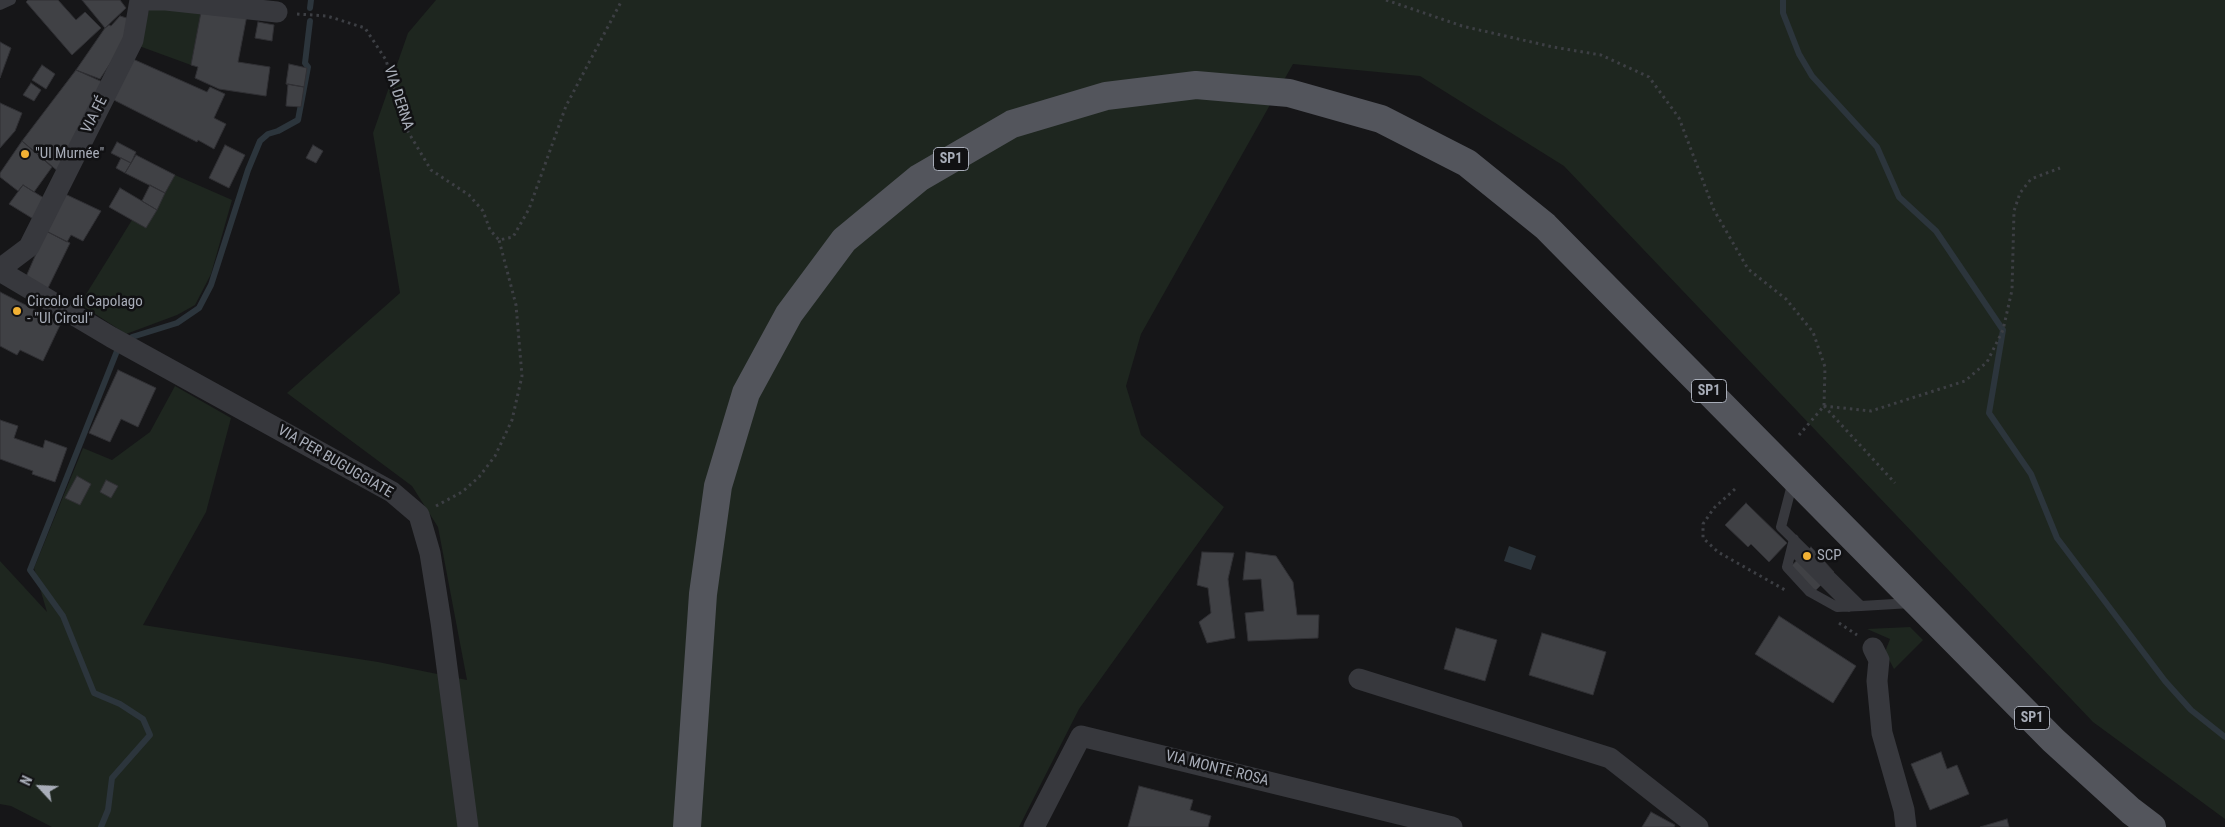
<!DOCTYPE html>
<meta charset="utf-8">
<style>
body{margin:0}
#map{position:relative;width:2225px;height:827px;overflow:hidden;background:#161618;font-family:"Roboto Condensed",sans-serif}
canvas{display:block}
.north{position:absolute;left:15px;top:762px;width:50px;height:50px;-webkit-text-stroke:4px #111113;paint-order:stroke;rotate:295deg;font-size:14px;font-weight:700;line-height:20px;text-align:center;color:#a8adb8}
.north::after{content:'';display:block;margin:auto;width:18px;height:22px;background:#a8adb8;clip-path:polygon(50% 0,100% 100%,50% 72%,0 100%)}
</style>
<div id="map">
<canvas width="2225" height="827"></canvas>
<div class="north">N</div>
</div>
<script>
const context = document.querySelector('canvas').getContext('2d');
context.lineJoin = 'round';
function paint(path, color) {
  context.fillStyle = color;
  context.fill(path, 'evenodd');
}
function toPath(rows) {
  const path = new Path2D();
  for (const r of rows) {
    path.moveTo(r[0], r[1]);
    for (let i = 2; i < r.length; i += 2) path.lineTo(r[i], r[i + 1]);
  }
  return path;
}
function stroke(path, color, width, dash) {
  context.strokeStyle = color;
  context.lineWidth = width;
  context.lineCap = dash ? 'butt' : 'round';
  context.setLineDash(dash || []);
  context.stroke(path);
}
function drawText(font, color, halo, rows, align = 'center') {
  context.font = font + ' "Roboto Condensed",sans-serif';
  context.lineWidth = 5;
  context.setLineDash([]);
  context.textBaseline = 'middle';
  context.strokeStyle = halo;
  context.fillStyle = color;
  for (const [text, x, y, turn = 0] of rows) {
    context.save();
    context.translate(x, y);
    context.rotate((+turn || 0) * Math.PI / 180);
    context.textAlign = isNaN(turn) ? turn : align;
    if (halo) context.strokeText(text, 0, 0);
    context.fillText(text, 0, 0);
    context.restore();
  }
}
paint(toPath([
 [436,0,2225,0,2225,819,2093,722,1564,166,1420,76,1293,64,1141,334,1126,386,1141,435,1224,507,1079,709,1019,827,52,827,11,806,0,804,0,561,47,612,34,568,83,448,112,460,150,432,175,386,231,418,206,512,143,625,378,662,467,680,438,527,412,486,287,393,400,293,373,133,408,33],
 [202,7,191,65,139,46,149,10],
 [175,175,232,200,211,274,195,305,177,315,126,334,80,304,132,220,146,228],
 [1910,627,1923,640,1894,669,1885,652,1890,639,1867,629]
]), '#1e261f');
paint(toPath([
 [1509,546,1536,556,1531,570,1504,561]
]), '#2c353c');
stroke(toPath([
 [1783,0,1783,13,1799,54,1812,76,1877,147,1899,197,1936,231,2003,330,1989,413,2031,474,2057,538,2165,681,2191,710,2225,737],
 [310,8,311,0],
 [132,337,177,323,199,308,211,285,248,170,260,141,268,134,278,131,298,120,308,67,305,63,310,21],
 [101,827,108,810,112,778,150,735,143,719,120,704,94,693,63,616,30,570,117,351]
]), '#2c353c', 6);
const building = toPath([
 [28,0,58,0,76,20,85,12,101,28,72,55,26,2,28,0],
 [82,0,120,0,126,8,105,28,82,0],
 [202,7,247,15,238,62,270,67,266,96,219,89,195,78,198,67,191,65,202,7],
 [120,16,130,19,127,38,100,79,76,70,105,28,109,25,111,26,120,16],
 [258,22,274,25,272,41,255,38,258,22],
 [0,42,11,48,0,78,0,42],
 [126,56,207,92,210,87,225,94,214,118,226,124,214,149,198,140,197,142,108,97,126,56],
 [289,64,307,68,304,87,286,84,289,64],
 [42,65,55,74,46,89,32,80,42,65],
 [76,70,107,84,60,173,22,141,76,70],
 [31,83,41,90,34,101,23,95,31,83],
 [288,84,304,87,301,107,286,106,288,84],
 [0,103,22,113,15,131,0,148,0,103],
 [22,141,52,167,34,192,23,185,18,191,0,177,0,173,22,141],
 [117,142,136,152,131,163,111,153,117,142],
 [225,145,245,155,229,188,209,178,225,145],
 [313,145,323,151,316,163,306,158,313,145],
 [136,155,175,175,165,193,125,173,136,155],
 [121,158,131,163,125,173,116,168,121,158],
 [23,185,47,200,35,220,9,204,23,185],
 [150,185,165,193,157,210,142,201,150,185],
 [120,188,157,210,146,228,109,207,120,188],
 [65,194,101,211,83,241,71,235,67,242,46,231,65,194],
 [46,231,70,243,47,290,25,279,46,231],
 [0,292,61,323,43,361,20,350,17,355,0,346,0,292],
 [118,370,156,388,138,427,121,419,110,442,89,433,118,370],
 [0,420,18,426,14,438,43,448,45,440,67,448,55,482,32,474,33,471,0,459,0,420],
 [77,476,91,484,80,505,65,498,77,476],
 [106,480,118,486,111,498,100,492,106,480],
 [1746,503,1787,543,1769,562,1751,544,1748,547,1725,525,1746,503],
 [1811,547,1834,572,1814,592,1790,567,1811,547],
 [1202,552,1234,553,1228,579,1235,638,1207,643,1199,622,1211,613,1208,588,1197,585,1202,552],
 [1246,552,1276,556,1293,582,1297,615,1319,615,1318,638,1248,641,1245,613,1264,611,1261,579,1243,580,1246,552],
 [1779,616,1856,666,1833,703,1755,654,1779,616],
 [1456,628,1497,640,1485,681,1444,669,1456,628],
 [1542,633,1606,652,1593,695,1529,675,1542,633],
 [1941,752,1947,769,1957,765,1969,794,1930,810,1911,764,1941,752],
 [1139,786,1193,800,1190,810,1211,816,1208,827,1128,827,1139,786],
 [1651,812,1675,825,1674,827,1642,827,1651,812],
 [2007,819,2009,827,1980,827,2007,819]
]);
paint(building, '#404145');
stroke(building, '#303034', 1);
stroke(toPath([
 [1386,0,1462,26,1553,47,1601,55,1649,77,1679,118,1714,210,1748,269,1786,299,1813,332,1825,367,1824,406,1799,435],
 [297,14,327,16,365,28,386,60,404,125,431,170,469,195,483,211,490,230,499,240,513,237,529,209,566,106,622,0],
 [1824,406,1871,411,1965,381,1987,362,2003,330,2012,290,2014,211,2020,193,2031,179,2060,168],
 [1824,406,1895,483],
 [1735,489,1714,508,1703,524,1703,538,1718,552,1785,590],
 [436,506,462,492,479,477,495,456,512,420,522,376,516,305,499,240],
 [1839,623,1857,635]
]), '#3d3f44', 3, [2.5, 4]);
stroke(toPath([
 [0,5,11,0],
 [1793,481,1781,527,1861,606,1911,603],
 [1794,539,1787,567,1810,592,1837,607,1861,606],
 [1792,550,1849,607]
]), '#37383d', 10);
stroke(toPath([
 [140,0,166,0,277,12],
 [0,269,29,247,133,40,140,0],
 [0,271,111,337,392,492,419,515,430,553,441,622,468,827],
 [1873,648,1879,660,1877,681,1882,733,1904,810,1906,827],
 [1359,679,1610,758,1698,827],
 [1034,827,1081,736,1452,827]
]), '#37383d', 21);
stroke(toPath([
 [687,827,703,594,718,486,746,393,789,314,844,240,919,178,1012,124,1106,96,1196,85,1289,93,1381,119,1467,163,1545,226,2053,740,2131,811,2152,827]
]), '#53555c', 28);
for (const [x, y, r, color] of [
 [25,154,5,"#f2b134"],
 [17,311,5,"#f2b134"],
 [1807,556,5,"#f2b134"]
]) {
  const dot = new Path2D();
  dot.arc(x, y, r, 0, 2 * Math.PI);
  context.fillStyle = color;
  context.fill(dot);
  stroke(dot, '#111113', 2);
}
for (const [x, y, w] of [
 [951,159,35],
 [1709,391,35],
 [2032,718,35]
]) {
  const box = new Path2D();
  box.roundRect(x - w / 2, y - 11.5, w, 23, 4);
  context.fillStyle = '#111113';
  context.fill(box);
  stroke(box, '#a8adb8', 1);
}
drawText('bold 14px', '#a8adb8', null, [
 ["SP1",951,159],
 ["SP1",1709,391],
 ["SP1",2032,718]
]);
drawText('15px', '#a8adb8', '#111113', [
 ["VIA DERNA",398,98,72],
 ["VIA FÉ",95,115,-63],
 ["VIA PER BUGUGGIATE",335,462,30],
 ["VIA MONTE ROSA",1217,769,14]
]);
drawText('15px', '#a8adb8', '#111113', [
 ["\"Ul Murnée\"",35,154],
 ["Circolo di Capolago",27,302],
 ["- \"Ul Circul\"",27,319],
 ["SCP",1817,556]
], 'left');
</script>
